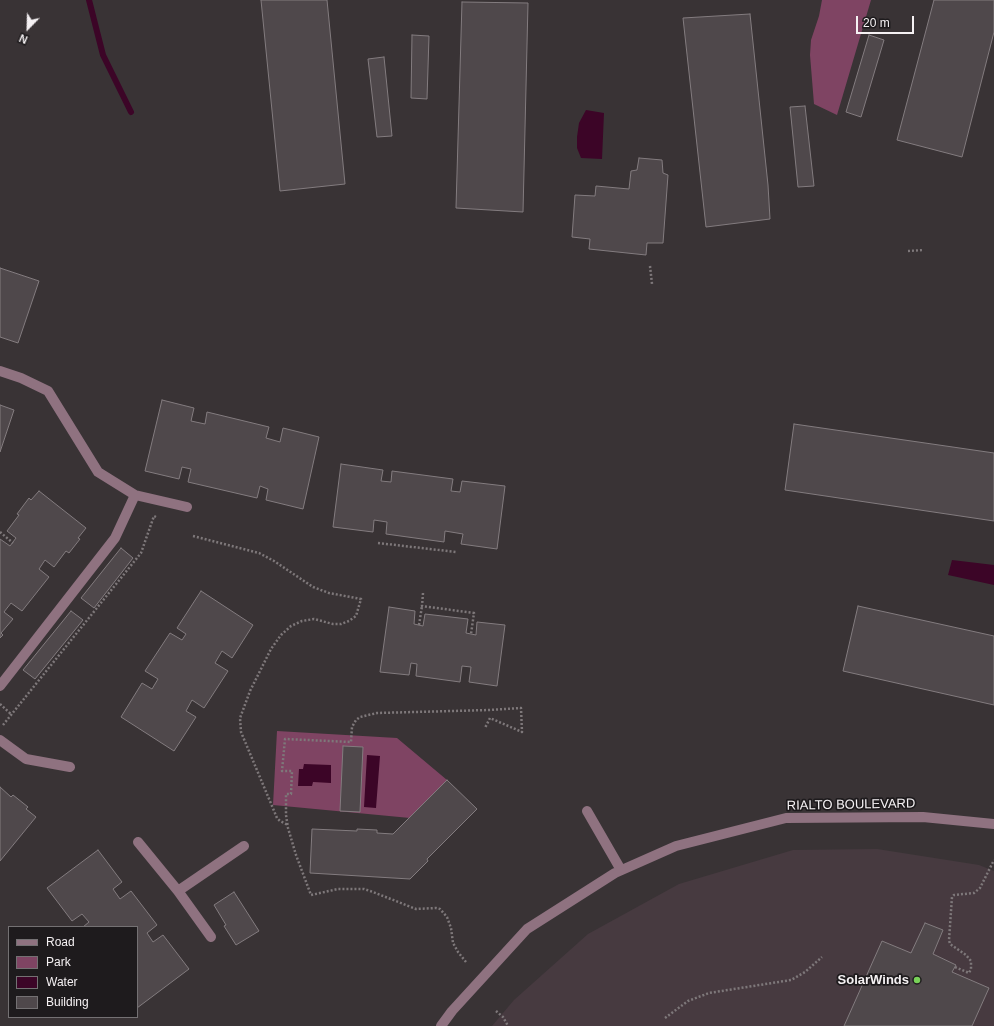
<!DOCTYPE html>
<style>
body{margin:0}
#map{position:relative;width:994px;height:1026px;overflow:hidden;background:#393335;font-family:Helvetica,sans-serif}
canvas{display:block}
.legend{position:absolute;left:8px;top:926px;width:130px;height:92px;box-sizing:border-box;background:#1e1b1d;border:1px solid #747173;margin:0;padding:5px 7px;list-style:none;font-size:12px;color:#f5f1f3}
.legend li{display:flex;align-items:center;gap:8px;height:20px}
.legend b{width:20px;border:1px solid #747173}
.north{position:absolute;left:8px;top:8px;width:40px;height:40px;-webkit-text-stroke:3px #1e1b1d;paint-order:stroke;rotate:203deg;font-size:11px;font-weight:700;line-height:16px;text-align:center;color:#f5f1f3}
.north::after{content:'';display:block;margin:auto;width:14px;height:18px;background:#f5f1f3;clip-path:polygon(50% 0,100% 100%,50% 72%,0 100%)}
.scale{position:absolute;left:856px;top:16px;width:58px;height:18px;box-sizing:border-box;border:2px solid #f5f1f3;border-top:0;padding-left:5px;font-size:12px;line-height:14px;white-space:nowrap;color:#f5f1f3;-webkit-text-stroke:3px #1e1b1d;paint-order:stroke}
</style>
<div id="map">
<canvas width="994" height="1026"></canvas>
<ul class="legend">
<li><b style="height:5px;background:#8f7280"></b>Road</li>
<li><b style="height:11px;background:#7f4463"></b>Park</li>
<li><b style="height:11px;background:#3c0527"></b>Water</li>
<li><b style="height:11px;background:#4f484b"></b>Building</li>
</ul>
<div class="north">N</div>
<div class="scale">20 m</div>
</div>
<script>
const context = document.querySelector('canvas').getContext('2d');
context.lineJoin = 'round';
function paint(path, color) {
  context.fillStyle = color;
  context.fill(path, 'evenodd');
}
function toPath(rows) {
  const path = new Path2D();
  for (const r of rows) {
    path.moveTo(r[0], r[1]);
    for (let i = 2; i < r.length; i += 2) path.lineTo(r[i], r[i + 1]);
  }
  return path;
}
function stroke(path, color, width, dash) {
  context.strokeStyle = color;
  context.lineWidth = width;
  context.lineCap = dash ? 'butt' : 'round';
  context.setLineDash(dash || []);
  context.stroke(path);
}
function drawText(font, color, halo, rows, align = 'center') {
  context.font = font + ' Helvetica,sans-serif';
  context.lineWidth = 3.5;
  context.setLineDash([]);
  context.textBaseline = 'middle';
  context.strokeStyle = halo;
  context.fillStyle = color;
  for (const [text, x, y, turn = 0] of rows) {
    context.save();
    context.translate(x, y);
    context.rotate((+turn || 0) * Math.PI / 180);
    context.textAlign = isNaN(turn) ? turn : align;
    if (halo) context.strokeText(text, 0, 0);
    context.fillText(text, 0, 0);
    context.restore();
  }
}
paint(toPath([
 [877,849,979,865,994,871,994,1026,492,1026,514,1000,588,934,679,884,793,850]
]), '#473a40');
paint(toPath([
 [822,0,871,0,837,115,814,104,810,55,811,40,819,16],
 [277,731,397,738,447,780,410,818,273,805]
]), '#7f4463');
paint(toPath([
 [586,110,604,113,602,159,581,158,577,148,577,137,579,123],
 [952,560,994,565,994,585,948,575],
 [367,755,380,756,376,808,364,807],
 [304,764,331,765,331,783,313,782,312,786,298,786,299,769,303,769]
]), '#3c0527');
stroke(toPath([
 [89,0,103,55,131,112]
]), '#3c0527', 6);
const building = toPath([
 [261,0,327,0,345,184,280,191,261,0],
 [934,0,994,0,994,32,962,157,897,140,934,0],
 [462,2,528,3,523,212,456,208,462,2],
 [750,14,768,185,770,219,706,227,683,18,750,14],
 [412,35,429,36,427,99,411,98,412,35],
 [869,35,884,40,861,117,846,112,869,35],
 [384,57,392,136,377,137,368,59,384,57],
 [805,106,814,186,798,187,790,107,805,106],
 [639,158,662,160,663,173,668,175,663,243,647,243,646,255,589,249,590,239,572,237,575,195,595,196,596,186,629,189,631,171,637,170,639,158],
 [0,268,39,281,18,343,0,337,0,268],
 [162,400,194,408,191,421,205,424,207,412,269,427,266,438,280,442,283,428,319,437,303,509,266,500,268,489,260,486,257,498,188,482,191,469,182,467,179,479,145,471,162,400],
 [0,405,14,410,0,452,0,405],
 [794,424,994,453,994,521,785,490,794,424],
 [341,464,383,470,381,481,391,482,392,471,453,479,451,491,460,492,462,481,505,486,497,549,461,544,463,534,445,531,444,542,386,534,387,522,374,520,373,532,333,527,341,464],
 [39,491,86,528,78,538,80,539,69,553,66,551,54,567,45,560,39,569,49,577,22,611,11,603,4,612,13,619,1,633,3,635,0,638,0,539,10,546,16,538,7,531,19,515,17,514,29,498,31,500,39,491],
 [121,548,133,558,94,608,81,598,121,548],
 [201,591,253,625,232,658,222,651,215,663,228,671,204,708,192,700,186,711,196,717,174,751,121,717,142,683,152,689,158,679,145,671,170,633,182,640,186,634,177,628,201,591],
 [858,606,994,636,994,705,843,671,858,606],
 [389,607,415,611,414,624,423,626,425,614,468,619,466,633,476,635,477,622,505,625,497,686,469,682,471,667,462,666,460,682,416,676,417,664,411,663,409,675,380,672,389,607],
 [71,611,83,620,35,679,23,670,71,611],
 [343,746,363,747,360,812,340,811,343,746],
 [447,780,477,809,427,859,428,861,410,879,310,873,312,829,357,831,357,829,377,830,377,833,393,834,447,780],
 [0,787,11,797,13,795,28,807,26,809,36,817,0,861,0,787],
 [98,850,122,882,113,889,120,899,131,891,157,925,147,933,153,942,163,935,189,969,137,1008,137,927,83,927,89,922,82,914,72,921,47,888,98,850],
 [234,892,259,931,236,945,224,926,226,925,214,905,234,892],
 [925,923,943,930,933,954,956,965,952,972,989,988,972,1026,844,1026,882,941,911,953,925,923]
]);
paint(building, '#4f484b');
stroke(building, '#837c7f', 1);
stroke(toPath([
 [908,251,924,250],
 [650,266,652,284],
 [0,532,13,543],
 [193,536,259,553,274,561,313,587,329,593,361,599,356,616,349,621,341,624,333,624,314,619,302,621,291,626,281,635,271,649,250,691,240,718,241,732,277,818,280,821,288,825],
 [378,543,456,552],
 [423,593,422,606,474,613,471,634],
 [419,625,422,606],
 [0,704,12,715],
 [3,725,141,553,154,516,156,517],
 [466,962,458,952,453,943,451,928,447,917,440,909,436,908,416,909,373,892,364,889,338,889,311,895,296,855,288,828,286,815,286,794,291,794,292,771,282,771,285,739,351,742,352,727,356,720,360,717,377,713,490,710,521,708,522,732,490,718,485,728],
 [955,967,969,973,971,969,971,961,966,955,950,944,949,940,952,897,954,895,974,893,980,888,994,860],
 [496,1011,503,1017,508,1026],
 [665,1018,688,1001,709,993,791,980,805,972,822,957]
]), '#7e787a', 2.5, [2, 2]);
stroke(toPath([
 [0,371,21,378,48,391,98,472,135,495,187,507],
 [0,686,115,538,135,495],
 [0,740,26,759,70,767],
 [587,811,621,870],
 [138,842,178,891],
 [211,937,178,891,244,846],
 [441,1026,452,1011,527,929,615,873,676,846,786,818,923,817,994,824]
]), '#8f7280', 10);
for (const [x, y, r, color] of [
 [917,980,4,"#78d158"]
]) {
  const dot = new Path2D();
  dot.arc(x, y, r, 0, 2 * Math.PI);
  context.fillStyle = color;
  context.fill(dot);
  stroke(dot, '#1e1b1d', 1.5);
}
drawText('13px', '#f5f1f3', '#1e1b1d', [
 ["RIALTO BOULEVARD",851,805,-1]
]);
drawText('bold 13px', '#f5f1f3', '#1e1b1d', [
 ["SolarWinds",909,980]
], 'right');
</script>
